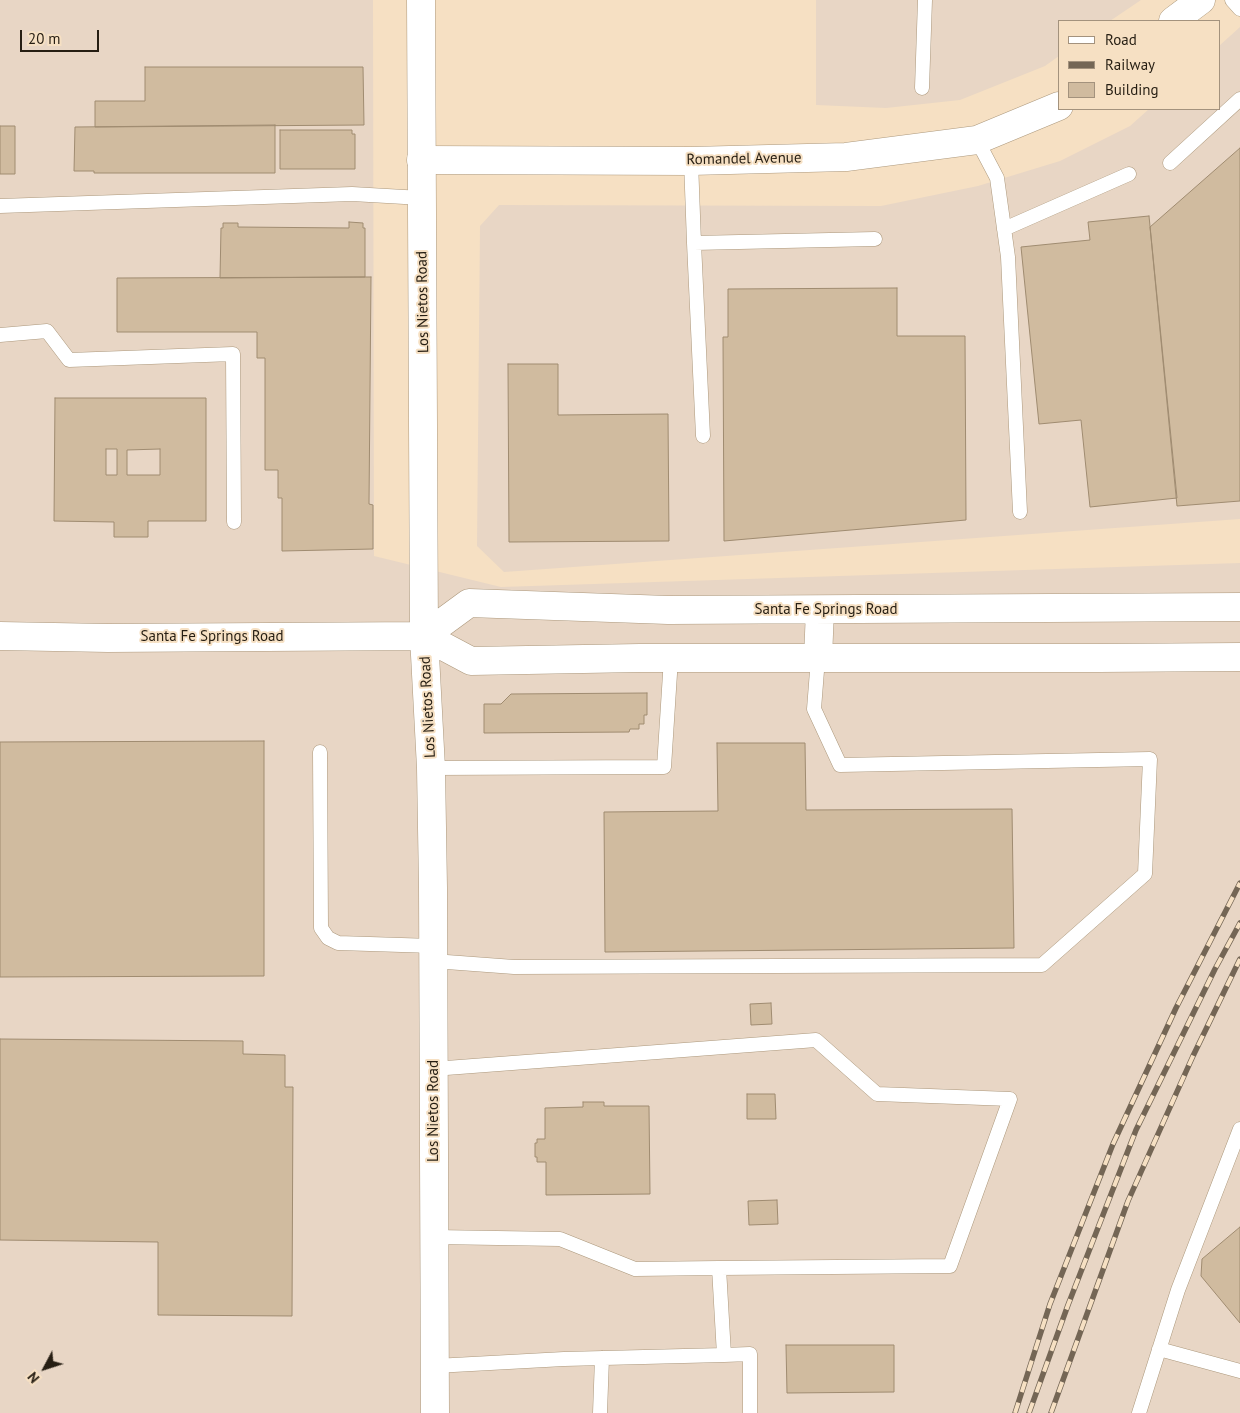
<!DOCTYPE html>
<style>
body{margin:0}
#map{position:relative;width:1240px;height:1413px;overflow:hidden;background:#f6e0c3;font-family:"PT Sans",sans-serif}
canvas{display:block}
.legend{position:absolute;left:1058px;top:20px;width:162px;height:90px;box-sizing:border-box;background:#f6e0c3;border:1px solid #a3927d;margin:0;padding:6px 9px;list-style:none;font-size:15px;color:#261e13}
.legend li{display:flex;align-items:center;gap:10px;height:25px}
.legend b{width:25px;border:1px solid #a3927d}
.north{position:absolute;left:20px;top:1343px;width:50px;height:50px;-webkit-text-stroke:4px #f6e0c3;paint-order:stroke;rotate:230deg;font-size:14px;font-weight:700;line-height:20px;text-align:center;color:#261e13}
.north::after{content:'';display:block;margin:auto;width:18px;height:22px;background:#261e13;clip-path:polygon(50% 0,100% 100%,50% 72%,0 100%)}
.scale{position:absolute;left:20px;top:30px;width:79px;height:22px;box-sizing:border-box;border:2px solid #261e13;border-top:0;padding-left:6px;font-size:15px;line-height:18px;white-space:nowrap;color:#261e13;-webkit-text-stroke:4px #f6e0c3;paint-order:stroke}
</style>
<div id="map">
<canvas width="1240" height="1413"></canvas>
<ul class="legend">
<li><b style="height:6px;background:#fff"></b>Road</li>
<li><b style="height:6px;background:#746655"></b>Railway</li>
<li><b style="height:14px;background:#d0bb9f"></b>Building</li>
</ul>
<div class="north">N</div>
<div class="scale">20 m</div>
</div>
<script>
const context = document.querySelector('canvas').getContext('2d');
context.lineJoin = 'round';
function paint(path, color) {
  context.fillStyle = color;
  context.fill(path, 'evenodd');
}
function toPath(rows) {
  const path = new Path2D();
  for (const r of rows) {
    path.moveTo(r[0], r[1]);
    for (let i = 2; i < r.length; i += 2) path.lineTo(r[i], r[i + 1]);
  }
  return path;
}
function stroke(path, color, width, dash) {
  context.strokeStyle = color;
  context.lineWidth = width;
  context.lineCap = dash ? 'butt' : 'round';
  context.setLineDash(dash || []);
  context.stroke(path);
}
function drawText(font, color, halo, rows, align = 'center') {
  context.font = font + ' "PT Sans",sans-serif';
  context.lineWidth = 4;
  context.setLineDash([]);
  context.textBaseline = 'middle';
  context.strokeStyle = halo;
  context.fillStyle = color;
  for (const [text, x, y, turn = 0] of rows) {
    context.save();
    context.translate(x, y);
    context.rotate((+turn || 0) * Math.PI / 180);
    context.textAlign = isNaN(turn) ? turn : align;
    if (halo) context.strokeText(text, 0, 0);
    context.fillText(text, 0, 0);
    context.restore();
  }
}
paint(toPath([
 [0,0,373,0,374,556,501,587,1240,563,1240,1413,0,1413],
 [816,0,1141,0,1110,21,1059,21,1059,56,1045,66,960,100,886,108,816,105],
 [1240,27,1240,519,504,572,477,546,480,226,499,205,881,206,978,186,1060,161,1130,126,1149,109,1219,109,1219,46]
]), '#e8d6c5');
const building = toPath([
 [145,67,363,67,364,125,95,127,95,101,145,101,145,67],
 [275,125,275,173,94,173,94,171,74,171,75,127,275,125],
 [0,126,15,126,15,174,0,174,0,126],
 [280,130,352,130,352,134,355,134,355,169,280,169,280,130],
 [1240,148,1240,501,1177,506,1150,227,1240,148],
 [1149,216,1177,498,1090,507,1081,420,1039,424,1021,247,1090,240,1088,222,1149,216],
 [349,222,363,223,363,228,365,228,365,277,220,278,221,228,223,228,223,223,238,223,238,227,349,228,349,222],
 [371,277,369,504,373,505,373,549,282,551,282,498,278,498,278,470,265,470,265,358,257,358,257,332,117,332,117,278,371,277],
 [897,288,897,336,965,336,966,520,724,541,723,337,728,337,728,289,897,288],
 [508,364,558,364,558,415,668,414,669,541,509,542,508,364],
 [55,398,206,398,206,521,148,521,148,537,114,537,114,522,54,521,55,398],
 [106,449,117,449,117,475,106,475,106,449],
 [160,449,160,475,127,475,127,450,160,449],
 [647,693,647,715,644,715,644,724,639,724,639,729,630,729,629,732,484,733,484,704,501,704,511,694,647,693],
 [264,741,264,976,0,977,0,742,264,741],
 [717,743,805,743,806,810,1012,809,1014,948,605,952,604,812,718,811,717,743],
 [771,1003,772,1024,751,1025,750,1004,771,1003],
 [0,1039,243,1041,243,1054,285,1055,285,1087,293,1087,292,1316,158,1315,158,1242,0,1240,0,1039],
 [747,1094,775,1094,776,1119,747,1119,747,1094],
 [583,1102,604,1102,604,1106,649,1106,650,1194,546,1195,546,1162,537,1162,537,1157,535,1157,535,1143,537,1143,537,1139,545,1139,545,1108,583,1107,583,1102],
 [777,1200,778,1224,749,1225,748,1201,777,1200],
 [1240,1227,1240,1323,1201,1276,1202,1259,1240,1227],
 [786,1345,894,1345,894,1392,787,1393,786,1345]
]);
paint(building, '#d0bb9f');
stroke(building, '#a08c71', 1);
const lane = toPath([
 [1232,0,1240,9],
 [922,88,925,0],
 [977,140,997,178,1008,257,1020,512],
 [691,161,694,243,875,239],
 [1170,163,1240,99],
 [0,206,352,194,422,198],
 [1004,229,1129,174],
 [694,243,703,436],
 [0,335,47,331,69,360,233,354,234,522],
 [320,752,321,928,328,938,338,943,433,946],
 [431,768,664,767,671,658],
 [433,961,514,967,1042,965,1145,874,1150,759,840,765,814,709,818,658],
 [433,1069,816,1040,877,1094,1010,1099,950,1266,719,1268,724,1355,564,1359,435,1366],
 [434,1237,560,1239,635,1269,719,1268],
 [1159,1349,1240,1371],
 [724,1355,750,1354,750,1413],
 [600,1413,602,1358],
 [1139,1413,1178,1290,1240,1129]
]);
const street = toPath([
 [1173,21,1201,0],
 [421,160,691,161,846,157,977,140,1059,106]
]);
const secondary = toPath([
 [421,0,424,636,431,768,433,888,435,1413],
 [0,636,108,638,424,636,471,661,640,658,1098,658,1240,657],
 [424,636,469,603,668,610,1240,607],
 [818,658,820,610]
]);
stroke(lane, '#ac987c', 15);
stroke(street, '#ac987c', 29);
stroke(secondary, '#ac987c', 29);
stroke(lane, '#fff', 14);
stroke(street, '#fff', 28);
stroke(secondary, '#fff', 28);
const rail = toPath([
 [1015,1413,1050,1304,1113,1144,1176,1008,1240,883],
 [1029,1413,1068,1305,1136,1130,1215,969,1240,923],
 [1051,1413,1128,1201,1193,1056,1240,959]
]);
stroke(rail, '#746655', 5.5);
stroke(rail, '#f6e0c3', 4, [11]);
drawText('15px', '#261e13', '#f6e0c3', [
 ["Romandel Avenue",744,159,-1],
 ["Los Nietos Road",423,302,-91],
 ["Santa Fe Springs Road",826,610],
 ["Santa Fe Springs Road",212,637],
 ["Los Nietos Road",428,707,-93],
 ["Los Nietos Road",434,1111,-90]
]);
</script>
